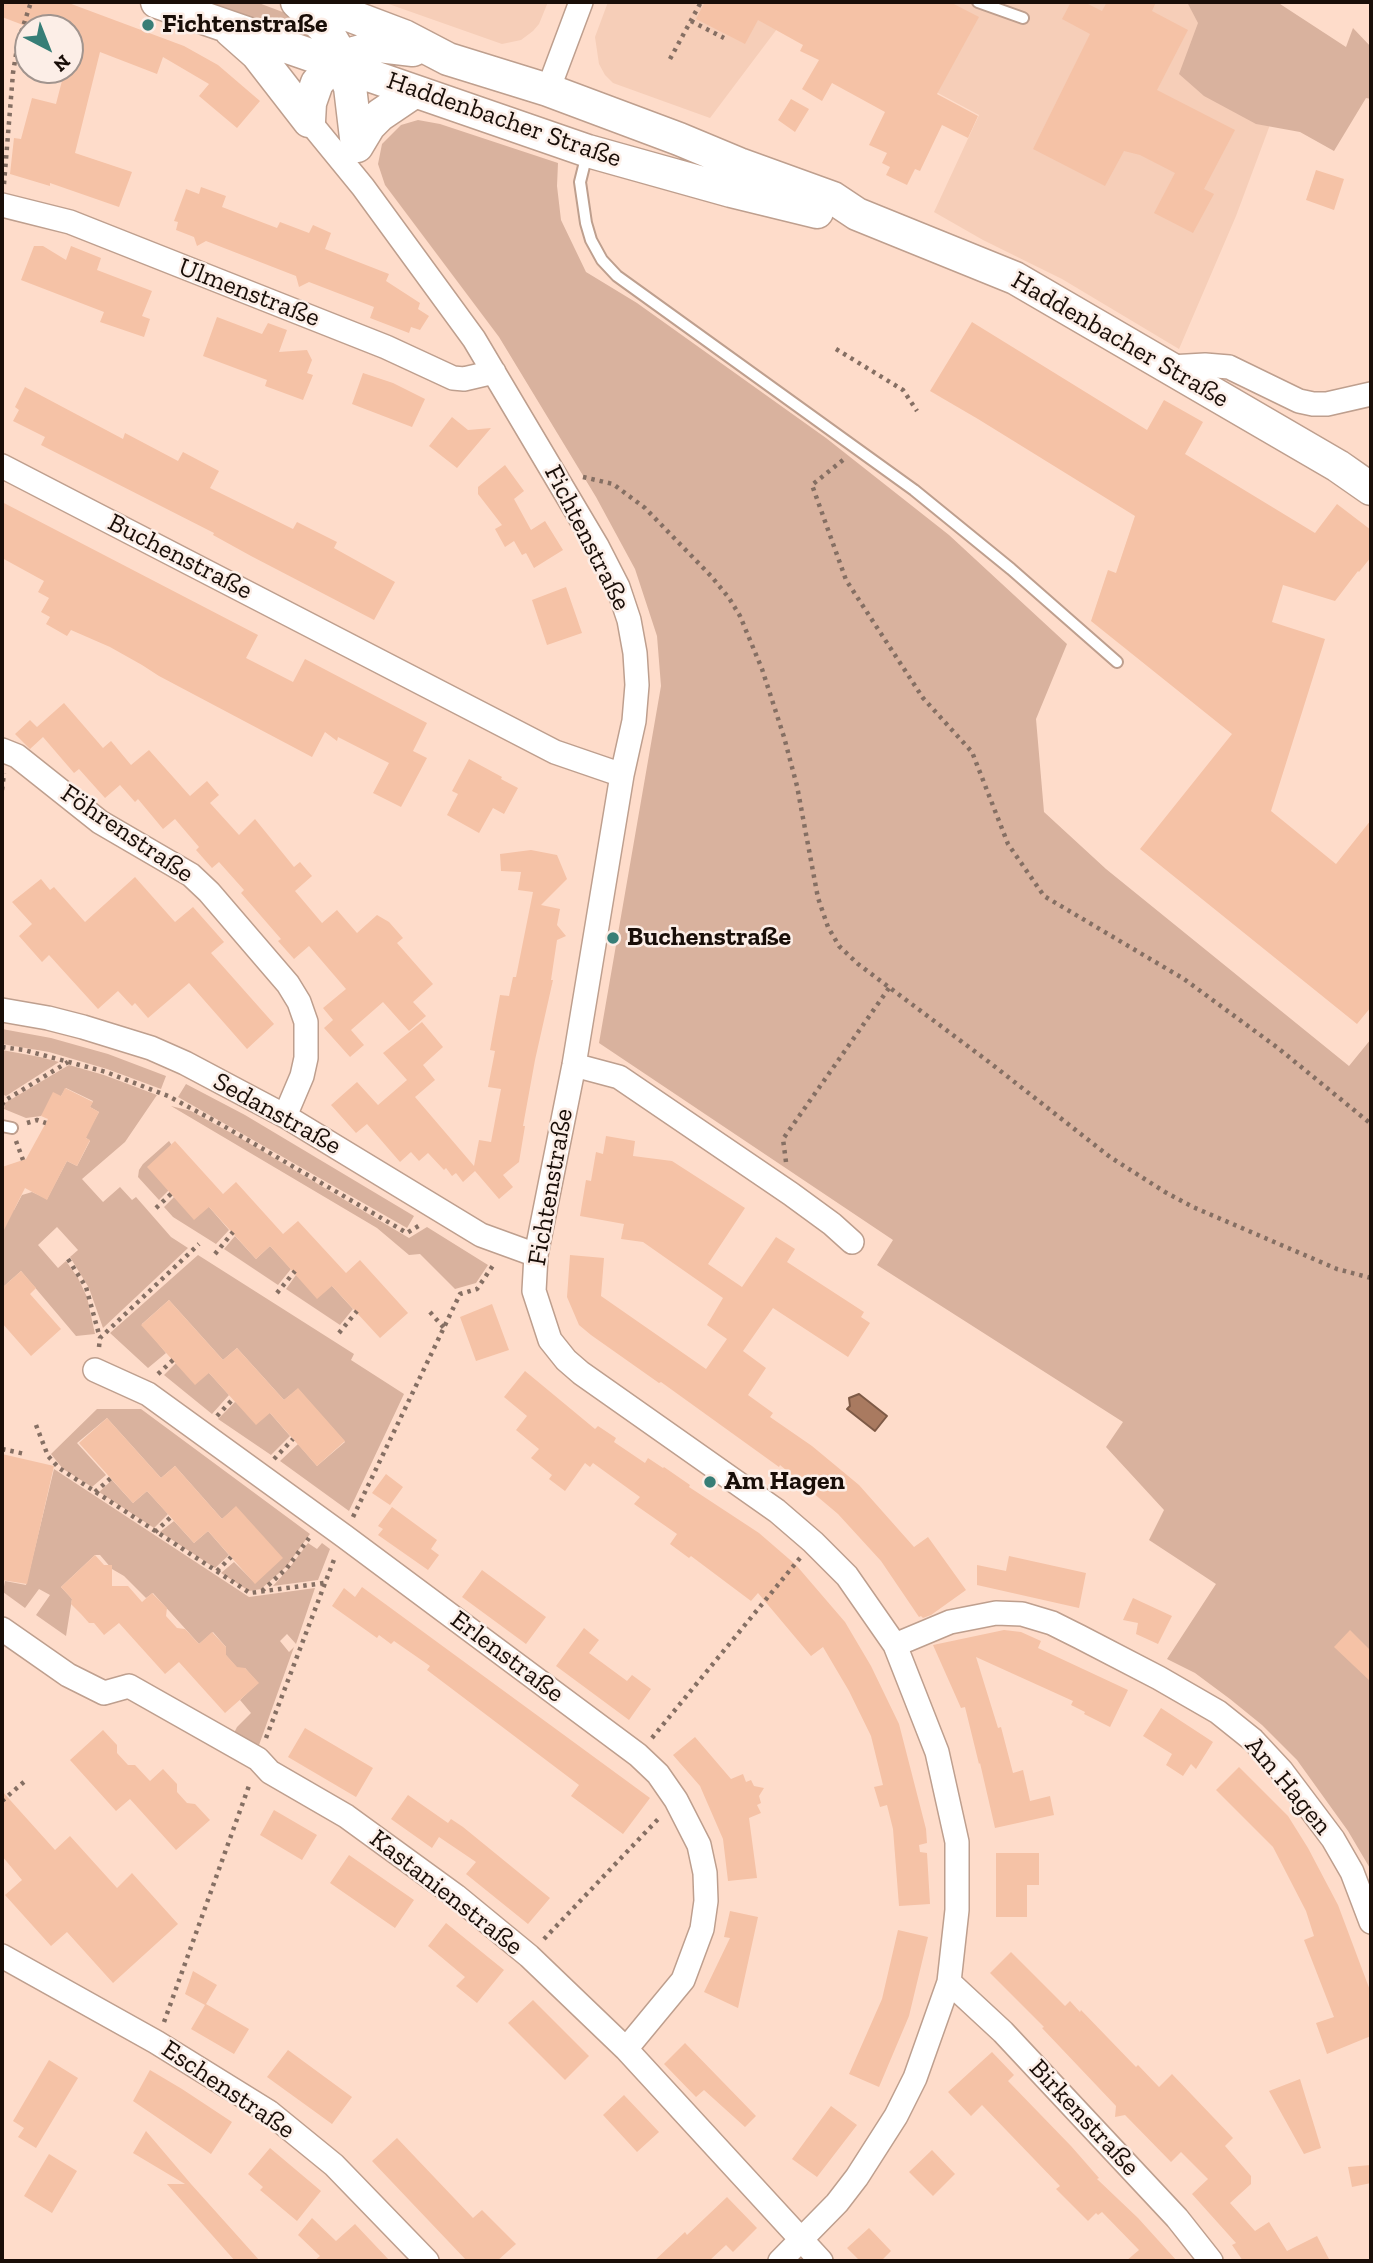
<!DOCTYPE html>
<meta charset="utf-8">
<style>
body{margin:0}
#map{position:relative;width:1373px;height:2263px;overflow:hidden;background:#fedcca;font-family:"Zilla Slab",serif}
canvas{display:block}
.frame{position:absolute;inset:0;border:4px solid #190e08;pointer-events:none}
.north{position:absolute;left:14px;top:14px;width:70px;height:70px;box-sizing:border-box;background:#fceee7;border:2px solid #a1948e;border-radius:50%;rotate:138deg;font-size:19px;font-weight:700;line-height:28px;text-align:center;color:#190e08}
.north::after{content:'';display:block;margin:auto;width:24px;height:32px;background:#377e77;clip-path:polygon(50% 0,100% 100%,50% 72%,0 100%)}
</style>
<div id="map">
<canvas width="1373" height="2263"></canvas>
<div class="frame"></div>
<div class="north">N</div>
</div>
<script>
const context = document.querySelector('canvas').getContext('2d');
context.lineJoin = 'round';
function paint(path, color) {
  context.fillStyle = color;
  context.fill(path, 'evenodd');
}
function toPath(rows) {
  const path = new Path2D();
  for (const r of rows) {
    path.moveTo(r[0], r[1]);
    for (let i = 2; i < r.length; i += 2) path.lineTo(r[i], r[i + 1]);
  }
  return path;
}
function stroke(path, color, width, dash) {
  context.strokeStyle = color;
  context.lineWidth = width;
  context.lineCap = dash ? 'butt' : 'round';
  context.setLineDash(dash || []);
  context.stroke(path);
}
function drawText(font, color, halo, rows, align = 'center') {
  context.font = font + ' "Zilla Slab",serif';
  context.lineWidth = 5;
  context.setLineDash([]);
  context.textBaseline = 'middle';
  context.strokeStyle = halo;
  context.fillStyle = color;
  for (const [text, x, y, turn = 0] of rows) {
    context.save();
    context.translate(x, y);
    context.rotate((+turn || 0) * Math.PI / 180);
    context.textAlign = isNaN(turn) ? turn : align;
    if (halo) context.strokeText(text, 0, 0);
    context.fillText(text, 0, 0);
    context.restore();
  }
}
paint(toPath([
 [383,2,548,2,539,24,533,31,521,40,502,44],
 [608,2,1255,2,1280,98,1236,216,1179,349,1062,279,983,240,934,212,979,115,789,13,710,118,613,83,605,75,599,64,595,37]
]), '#f6ceb8');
paint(toPath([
 [196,2,256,2,304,20,329,45],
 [1187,2,1277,2,1346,47,1353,28,1371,47,1371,99,1366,98,1334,151,1300,132,1256,124,1204,96,1179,74,1198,23],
 [418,120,440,124,558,163,557,186,561,220,586,272,637,303,826,438,949,535,1067,644,1036,719,1044,812,1106,869,1349,1066,1371,1039,1371,1870,1348,1831,1297,1760,1262,1725,1230,1699,1195,1673,1167,1659,1216,1584,1149,1540,1164,1510,1106,1447,1123,1422,877,1265,893,1240,599,1043,661,686,657,636,635,569,596,497,499,337,385,185,378,164,382,144,401,125],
 [2,1029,51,1038,108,1054,166,1076,161,1089,107,1069,49,1052,2,1044],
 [2,1050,40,1057,59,1062,6,1096,2,1094],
 [69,1065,104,1075,157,1095,125,1142,82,1179,103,1202,120,1187,132,1200,136,1197,171,1237,188,1248,103,1328,89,1288,70,1257,78,1250,57,1227,38,1245,58,1268,66,1261,78,1278,87,1297,95,1334,76,1336,21,1271,2,1288,2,1204,14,1210,22,1195,32,1192,47,1199,67,1161,77,1166,90,1141,85,1137,99,1112,90,1107,93,1101,66,1088,61,1096,41,1116,26,1118,4,1109,5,1103],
 [186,1084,245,1115,414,1216,407,1228,178,1097],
 [171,1106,191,1111,242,1139,409,1238,427,1227,488,1265,476,1283,455,1289,420,1254,409,1255,377,1228],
 [169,1141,171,1144,168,1191,159,1200,138,1177,139,1170,143,1164],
 [174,1197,209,1207,229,1230,216,1244,173,1217,164,1207],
 [235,1236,256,1259,270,1246,291,1269,278,1285,224,1249],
 [198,1255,354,1354,351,1360,404,1394,349,1511,280,1461,298,1444,317,1466,345,1442,298,1389,284,1400,237,1348,223,1360,169,1300,142,1324,166,1353,148,1368,110,1333],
 [296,1275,332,1286,353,1309,340,1325,286,1289],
 [176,1363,209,1373,229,1395,212,1414,164,1375],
 [235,1402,270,1413,290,1436,271,1455,218,1419],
 [97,1409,141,1409,310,1534,286,1567,261,1589,249,1591,221,1573,234,1562,255,1583,236,1507,222,1519,175,1466,161,1478,107,1418,77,1443,106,1475,92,1487,63,1469,51,1454],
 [54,1469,249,1597,315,1588,296,1644,287,1634,280,1641,289,1652,294,1647,258,1748,233,1735,237,1727,251,1713,240,1700,258,1683,245,1668,238,1669,225,1654,226,1647,213,1632,199,1644,153,1593,146,1598,124,1576,112,1569,100,1555,95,1555,61,1587,72,1599,66,1636,36,1615,50,1595,39,1589,25,1608,3,1592,5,1581,26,1585],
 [112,1480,133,1503,147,1491,168,1514,154,1528,99,1492],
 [174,1521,194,1543,208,1531,229,1555,215,1568,160,1532],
 [308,1543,317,1549,322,1543,330,1549,318,1580,273,1586,290,1567]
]), '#d9b29e');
const water = toPath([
 [859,1394,887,1416,875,1431,847,1409,850,1406,849,1398,859,1394]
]);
paint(water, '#a97a60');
stroke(water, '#7e5a46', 2);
paint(toPath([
 [2,2,66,2,184,46,218,65,260,101,237,128,199,96,209,84,163,57,157,74,100,52,75,153,132,172,119,207,50,183,50,186,10,174,14,138,21,139,32,98,56,104,64,73,70,75,70,28,31,28,2,17],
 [705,2,950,2,979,17,937,94,978,116,968,138,942,125,920,171,915,169,907,185,886,175,890,167,882,163,887,153,869,145,885,112,832,83,822,101,802,89,819,60,800,51,803,45,758,20,745,44,696,19],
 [1071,2,1084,2,1102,11,1107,2,1156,2,1152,11,1188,30,1157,90,1235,130,1204,189,1214,194,1193,233,1154,213,1175,173,1140,155,1124,151,1105,186,1033,149,1090,34,1062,19],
 [791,99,809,109,795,132,778,120],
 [1316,170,1344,179,1334,210,1306,200],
 [201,187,226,196,222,207,277,228,280,222,309,233,313,225,331,233,325,249,389,274,386,281,420,303,418,309,429,316,420,330,411,327,409,333,370,318,374,307,309,282,299,287,296,276,206,241,197,246,194,237,176,230,178,222,174,221,186,189,199,194],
 [34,246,43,246,66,260,71,246,101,258,97,270,152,291,142,316,150,319,144,337,100,322,104,312,21,280],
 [217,317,262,334,268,323,287,330,279,352,307,350,312,360,307,373,313,375,303,400,265,386,267,380,203,356],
 [972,322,1147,430,1164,400,1203,422,1185,454,1315,533,1337,504,1371,530,1371,557,1359,572,1358,571,1335,601,1283,585,1272,622,1325,639,1271,811,1336,864,1371,820,1371,1007,1357,1024,1140,849,1232,734,1091,621,1108,570,1116,573,1135,516,978,419,930,391],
 [363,373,393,383,425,399,412,427,352,404],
 [25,387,123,439,125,433,178,461,183,452,219,471,210,488,293,529,297,522,337,542,334,548,395,582,374,620,251,556,213,535,214,533,41,445,45,437,13,421,19,410,15,407],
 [452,417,468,430,491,428,457,468,429,446],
 [505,465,524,491,514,499,531,530,545,521,563,550,534,568,526,553,522,555,514,541,505,547,495,529,502,525,478,494,478,487],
 [2,502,258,635,246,658,293,682,305,659,427,723,413,751,427,758,401,807,373,793,389,763,338,737,337,741,325,732,312,757,159,676,142,665,110,647,71,630,67,636,46,624,50,617,41,612,49,598,38,592,44,581,2,558],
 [566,587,582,633,547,645,532,600],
 [64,703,103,748,111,741,131,765,149,750,190,796,207,781,219,795,210,803,239,835,255,819,294,867,300,862,312,876,295,891,322,923,337,910,357,933,377,915,389,922,403,938,397,943,433,984,413,1002,426,1016,409,1031,383,1002,351,1030,364,1045,350,1057,324,1028,333,1020,323,1008,346,989,309,946,294,959,278,941,281,939,241,893,244,890,219,862,212,868,196,850,199,847,175,819,163,829,138,799,135,802,120,785,105,798,79,769,74,773,43,737,30,749,15,734,30,720,37,727],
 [469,759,502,777,501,779,518,788,504,814,493,808,479,833,447,815,458,794,452,791],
 [531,850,557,855,567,879,541,905,560,909,557,925,566,936,557,940,551,980,553,980,535,1060,523,1126,525,1126,519,1162,503,1175,513,1187,499,1199,475,1171,463,1182,456,1173,452,1176,446,1168,444,1170,428,1153,419,1161,411,1152,400,1162,367,1124,356,1133,331,1105,357,1082,378,1105,407,1080,383,1053,422,1022,443,1047,423,1065,435,1080,415,1097,474,1166,479,1140,491,1142,501,1089,488,1087,495,1051,490,1050,500,995,509,996,513,977,516,977,533,892,518,890,521,872,501,871,500,854],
 [135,877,175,922,193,907,224,942,211,953,274,1024,247,1049,189,983,148,1018,135,1003,132,1006,118,991,98,1009,49,955,42,962,19,936,32,924,12,902,41,879,50,890,54,887,85,922],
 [65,1088,93,1102,90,1107,99,1112,86,1138,90,1140,77,1166,67,1161,47,1200,25,1188,2,1234,2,1167,26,1159,48,1119,41,1116,53,1092,61,1096],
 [606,1136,635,1141,633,1156,672,1161,745,1208,708,1264,742,1287,776,1237,795,1249,787,1262,864,1312,861,1317,870,1323,848,1357,773,1308,743,1351,766,1368,748,1395,773,1413,770,1417,812,1446,859,1485,914,1547,928,1537,966,1590,931,1615,923,1618,921,1616,919,1617,881,1561,838,1514,780,1465,779,1467,661,1382,659,1383,591,1335,579,1325,567,1297,570,1255,604,1258,601,1296,706,1369,727,1339,707,1325,723,1298,643,1242,621,1239,624,1224,580,1216,586,1180,591,1181,596,1152,603,1154],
 [175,1141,223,1194,236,1182,283,1234,298,1221,346,1273,360,1260,408,1313,380,1338,332,1286,317,1299,270,1246,256,1259,209,1207,194,1220,147,1167],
 [21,1271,36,1288,30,1294,61,1329,31,1356,2,1323,2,1288],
 [169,1300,223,1360,237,1348,284,1400,298,1388,345,1441,317,1466,270,1413,256,1425,209,1373,195,1385,141,1325],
 [492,1304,509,1350,476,1361,460,1317],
 [525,1371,595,1429,598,1426,616,1438,614,1442,645,1463,648,1458,663,1468,664,1467,690,1485,689,1487,759,1533,796,1565,845,1622,871,1666,899,1724,926,1829,927,1843,919,1845,920,1852,927,1853,930,1904,899,1906,893,1829,887,1805,880,1807,874,1787,883,1785,871,1736,849,1691,823,1647,811,1656,758,1593,751,1601,691,1556,689,1558,670,1544,677,1534,634,1504,640,1497,593,1463,590,1467,585,1463,565,1491,549,1479,552,1475,531,1458,539,1449,516,1430,527,1416,504,1397],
 [107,1418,161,1478,175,1466,222,1519,236,1506,283,1558,255,1584,208,1531,194,1543,147,1491,133,1503,79,1443],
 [2,1454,54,1466,27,1584,2,1580],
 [386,1474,403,1487,390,1505,372,1493],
 [392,1507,437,1540,431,1549,439,1555,428,1570,378,1535,383,1529,378,1526],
 [95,1555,104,1565,112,1565,112,1586,128,1586,142,1602,152,1593,167,1608,166,1616,177,1628,185,1629,199,1644,212,1632,226,1647,226,1655,237,1667,245,1668,259,1683,225,1713,179,1662,165,1674,119,1623,104,1635,94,1623,89,1623,81,1614,71,1604,72,1599,61,1587],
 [1009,1556,1086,1573,1079,1608,977,1585,977,1565,1006,1571],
 [482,1570,546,1617,526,1644,462,1597],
 [362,1587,650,1798,623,1834,571,1796,579,1785,427,1670,430,1666,394,1641,391,1644,379,1635,377,1638,332,1606,344,1588,355,1597],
 [1133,1598,1172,1616,1158,1644,1136,1634,1138,1623,1123,1620],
 [584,1628,599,1640,589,1653,627,1681,632,1675,651,1689,629,1720,556,1666],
 [1004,1630,1021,1632,1041,1641,1038,1648,1128,1690,1110,1727,1084,1714,1085,1712,1071,1705,1073,1701,976,1657,998,1728,1001,1727,1013,1773,1023,1770,1030,1801,1050,1796,1054,1815,995,1828,980,1763,979,1764,965,1707,961,1708,933,1645],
 [1350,1630,1371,1651,1371,1682,1334,1647],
 [1161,1708,1213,1742,1196,1769,1191,1764,1183,1776,1166,1765,1172,1754,1143,1736],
 [305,1728,373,1768,356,1797,288,1757],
 [103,1730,117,1745,117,1753,128,1765,135,1765,150,1781,163,1769,177,1784,177,1792,187,1803,195,1804,210,1820,176,1850,130,1799,116,1811,70,1760],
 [695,1737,731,1779,743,1774,746,1782,751,1780,754,1786,764,1788,759,1796,761,1803,757,1805,761,1813,749,1818,757,1878,728,1881,723,1839,700,1786,673,1755],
 [1239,1767,1288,1816,1308,1848,1338,1905,1371,1993,1371,2036,1327,2054,1316,2023,1334,2017,1304,1940,1314,1936,1306,1911,1273,1847,1216,1790],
 [2,1791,55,1850,70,1836,117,1888,132,1873,178,1924,113,1983,67,1932,51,1946,5,1895,22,1880,2,1856],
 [408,1795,448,1823,451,1819,463,1827,550,1898,528,1924,466,1874,476,1862,439,1837,432,1848,391,1819],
 [274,1810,317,1835,302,1860,260,1835],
 [996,1853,1039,1853,1039,1885,1027,1885,1027,1917,996,1917],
 [349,1855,414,1900,395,1928,330,1883],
 [730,1911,758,1917,738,2008,704,1992,730,1938,724,1937],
 [446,1923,504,1970,477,2003,456,1986,465,1977,428,1946],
 [898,1930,928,1937,909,2016,879,2087,849,2074,882,1999],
 [1011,1952,1065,2006,1070,2001,1080,2012,1081,2010,1136,2067,1138,2065,1159,2087,1172,2074,1233,2138,1225,2146,1251,2176,1251,2184,1230,2203,1255,2231,1269,2222,1287,2251,1317,2236,1330,2261,1243,2261,1232,2245,1236,2243,1192,2194,1208,2179,1181,2152,1171,2162,1125,2115,1115,2117,1116,2106,1042,2028,1044,2027,990,1973],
 [193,1971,217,1985,206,2004,249,2029,234,2054,191,2029,205,2005,185,1994],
 [533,2000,589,2056,565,2080,508,2023],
 [685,2043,756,2116,745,2127,704,2090,696,2097,664,2064],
 [288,2050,352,2097,332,2124,267,2077],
 [992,2052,1014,2075,1008,2081,1071,2146,1099,2178,1097,2179,1138,2218,1177,2261,1126,2261,1139,2250,1102,2212,1098,2215,1096,2213,1088,2221,1056,2189,1060,2186,982,2105,971,2116,948,2092],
 [49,2060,78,2078,36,2148,18,2137,24,2128,13,2121],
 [150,2070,182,2089,232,2122,211,2154,133,2101],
 [1300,2079,1321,2148,1304,2154,1269,2091],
 [624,2095,659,2132,637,2152,603,2115],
 [831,2106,857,2125,817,2177,792,2159],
 [146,2131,191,2184,260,2261,235,2261,167,2184,185,2184,133,2153],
 [397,2138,473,2218,482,2210,516,2244,497,2261,467,2261,372,2161],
 [270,2148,321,2191,297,2221,260,2190,263,2187,248,2174],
 [932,2150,955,2174,933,2196,909,2172],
 [49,2154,77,2171,52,2213,24,2196],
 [1371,2165,1371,2183,1352,2187,1348,2167],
 [727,2197,757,2228,733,2252,726,2245,709,2261,654,2261,685,2232,687,2235],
 [312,2218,336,2241,355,2224,390,2261,314,2261,320,2256,298,2235],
 [869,2228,891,2251,881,2261,860,2261,847,2248]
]), '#f5c2a6');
const lane = toPath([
 [978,2,1023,18],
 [587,154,580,182,586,223,591,240,602,260,617,276,914,490,1011,569,1117,662],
 [2,1126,12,1128]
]);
const street = toPath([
 [548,90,581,2],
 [309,121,363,187,474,339,597,546,618,587,629,620,635,653,637,685,634,721,622,775,574,1065,536,1255,534,1291,550,1340,566,1360,581,1373,777,1511,813,1542,847,1576,895,1645,937,1752,957,1842,957,1910,949,1982,915,2078,896,2116,857,2177,837,2203,780,2261],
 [2,205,70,222,386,347,453,378,464,379,494,372],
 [1170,367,1205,365,1229,367,1299,401,1313,404,1327,404,1371,394],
 [2,466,555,752,622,775],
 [2,750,17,756,100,822,191,875,209,892,288,984,299,1002,306,1022,306,1058,302,1076,285,1116],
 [2,1010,48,1018,83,1027,151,1048,185,1063,285,1116,481,1235,536,1255],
 [574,1065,619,1077,791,1194,832,1224,852,1242],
 [95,1370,148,1394,344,1536,638,1755,658,1774,676,1800,699,1845,705,1873,706,1901,702,1929,683,1980,626,2049],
 [2,1629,68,1675,104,1693,129,1686,258,1759,270,1772,346,1816,456,1896,529,1956,626,2049,821,2261],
 [895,1645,950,1622,996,1613,1022,1614,1052,1623,1080,1637,1159,1678,1218,1712,1253,1740,1281,1770,1333,1839,1352,1872,1371,1922],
 [2,1956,156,2042,269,2112,334,2165,427,2261],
 [949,1982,1003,2032,1177,2218,1211,2261]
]);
const secondary = toPath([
 [157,2,588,151,731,191,817,212],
 [297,2,326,30,335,45,340,64,350,87,357,146],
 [314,2,404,36,448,59,548,90,679,139,739,164,833,198,857,214,1015,278,1338,466,1371,489],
 [231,31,257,54,309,121],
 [309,121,310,103,317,83,324,75,354,53,379,46,413,50],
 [357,146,369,126,380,115,414,92]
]);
stroke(lane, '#be9f8e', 14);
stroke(street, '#be9f8e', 26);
stroke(secondary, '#be9f8e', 35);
stroke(toPath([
 [691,21,724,38],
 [670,59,701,2],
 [4,184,13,73,18,42,31,2],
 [836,349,903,390,917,411],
 [843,460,812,485,846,580,923,698,972,752,1008,844,1044,896,1184,979,1278,1048,1371,1124],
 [583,477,613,484,645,508,711,576,729,598,740,616,762,669,784,737,797,786,818,898,828,927,839,946,858,964,989,1062,1110,1157,1165,1192,1193,1207,1337,1269,1371,1278],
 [2,790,4,773],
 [2,1047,24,1050,106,1072,168,1096,215,1121,407,1233,420,1225],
 [2,1105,4,1101,68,1062],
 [27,1123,37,1120,46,1123],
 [16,1141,23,1160],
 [786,1162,783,1139,889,988],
 [156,1208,172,1193],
 [215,1254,233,1232],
 [68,1259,86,1287,100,1338],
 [277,1293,295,1271],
 [430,1312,444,1328],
 [339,1333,357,1311],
 [99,1347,100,1338,199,1244],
 [158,1374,173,1360],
 [217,1416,233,1399],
 [36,1425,48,1456,59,1468,250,1593,324,1583],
 [2,1449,25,1454],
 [274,1459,293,1439],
 [95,1492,111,1478],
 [353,1517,460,1294,477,1289,494,1264],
 [155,1532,171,1517],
 [217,1571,231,1557],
 [262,1591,287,1568,309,1538],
 [266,1738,335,1557],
 [652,1738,800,1558],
 [2,1801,25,1781],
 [544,1939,661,1816],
 [164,2022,250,1783]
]), '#856f63', 4.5, [3.5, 5]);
stroke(lane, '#fff', 10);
stroke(street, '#fff', 23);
stroke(secondary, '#fff', 32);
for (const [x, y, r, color] of [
 [148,25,7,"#377e77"],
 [613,938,7,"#377e77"],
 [710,1482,7,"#377e77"]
]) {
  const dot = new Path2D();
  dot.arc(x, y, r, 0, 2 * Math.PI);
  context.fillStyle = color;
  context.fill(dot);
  stroke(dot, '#fceee7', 2.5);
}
drawText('bold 26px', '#190e08', '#fceee7', [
 ["Fichtenstraße",162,25],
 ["Buchenstraße",627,938],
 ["Am Hagen",724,1482]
], 'left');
drawText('26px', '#190e08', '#fceee7', [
 ["Haddenbacher Straße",504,120,19],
 ["Ulmenstraße",249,293,21],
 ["Haddenbacher Straße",1120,340,30],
 ["Fichtenstraße",587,538,63],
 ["Buchenstraße",180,557,27],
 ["Föhrenstraße",127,834,34],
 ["Sedanstraße",277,1114,29],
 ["Fichtenstraße",551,1187,-80],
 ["Erlenstraße",507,1657,37],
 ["Am Hagen",1288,1786,50],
 ["Kastanienstraße",446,1893,38],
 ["Eschenstraße",228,2090,34],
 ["Birkenstraße",1084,2118,47]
]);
</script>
